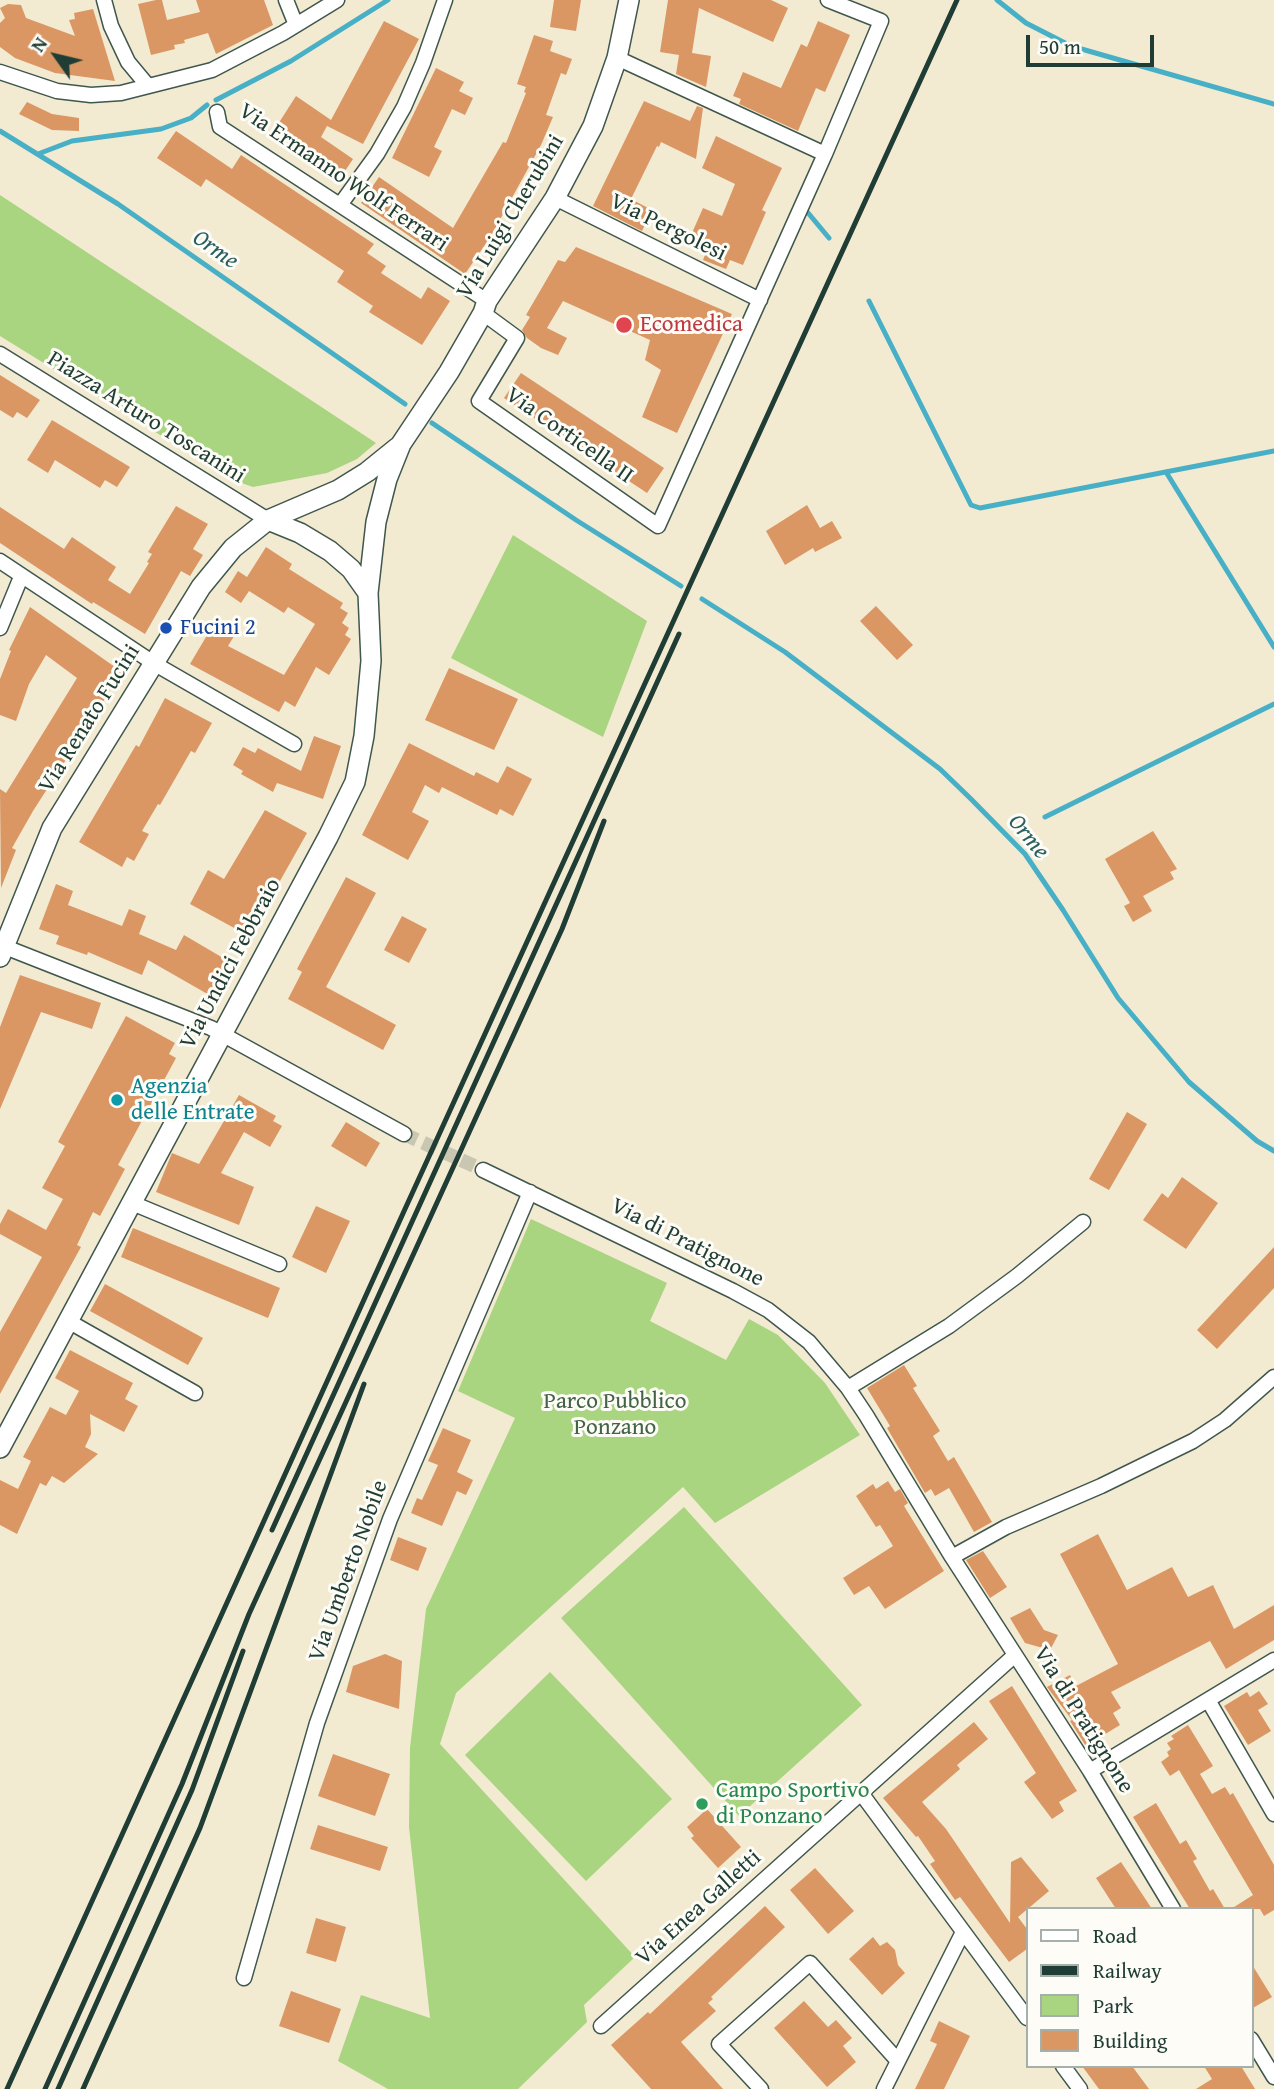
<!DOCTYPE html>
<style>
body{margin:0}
#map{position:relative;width:1274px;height:2089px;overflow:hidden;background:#f3ead2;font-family:"Gentium Book Plus",serif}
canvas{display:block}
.legend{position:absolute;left:1026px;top:1907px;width:228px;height:161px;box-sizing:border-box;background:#fdfcf7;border:2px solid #a4b0a9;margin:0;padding:9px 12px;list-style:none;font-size:21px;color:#1f3d34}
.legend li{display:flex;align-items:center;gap:14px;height:35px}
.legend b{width:35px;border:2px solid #a4b0a9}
.north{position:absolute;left:21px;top:21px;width:70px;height:70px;-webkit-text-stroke:5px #fdfcf7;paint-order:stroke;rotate:304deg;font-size:19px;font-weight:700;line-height:28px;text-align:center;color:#1f3d34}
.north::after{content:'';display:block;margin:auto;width:24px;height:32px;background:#1f3d34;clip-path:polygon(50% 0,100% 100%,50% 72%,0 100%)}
.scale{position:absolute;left:1026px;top:35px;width:128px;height:32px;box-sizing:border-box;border:4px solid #1f3d34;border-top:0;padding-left:9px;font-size:21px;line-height:24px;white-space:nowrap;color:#1f3d34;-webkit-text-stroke:5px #fdfcf7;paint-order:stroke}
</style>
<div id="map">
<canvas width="1274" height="2089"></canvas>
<ul class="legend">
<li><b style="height:9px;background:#fff"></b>Road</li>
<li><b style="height:9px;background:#1f3d34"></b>Railway</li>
<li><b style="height:19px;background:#a9d480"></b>Park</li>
<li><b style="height:19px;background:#da9764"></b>Building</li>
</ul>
<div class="north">N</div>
<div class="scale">50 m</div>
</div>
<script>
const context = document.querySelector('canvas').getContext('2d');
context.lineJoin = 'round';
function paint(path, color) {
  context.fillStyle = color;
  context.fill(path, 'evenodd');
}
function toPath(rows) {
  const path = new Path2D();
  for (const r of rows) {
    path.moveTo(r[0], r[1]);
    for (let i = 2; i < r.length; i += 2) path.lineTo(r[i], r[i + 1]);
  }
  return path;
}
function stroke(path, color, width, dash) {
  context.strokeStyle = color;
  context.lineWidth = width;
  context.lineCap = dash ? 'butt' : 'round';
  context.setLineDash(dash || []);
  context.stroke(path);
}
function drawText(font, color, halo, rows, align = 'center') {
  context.font = font + ' "Gentium Book Plus",serif';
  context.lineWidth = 6;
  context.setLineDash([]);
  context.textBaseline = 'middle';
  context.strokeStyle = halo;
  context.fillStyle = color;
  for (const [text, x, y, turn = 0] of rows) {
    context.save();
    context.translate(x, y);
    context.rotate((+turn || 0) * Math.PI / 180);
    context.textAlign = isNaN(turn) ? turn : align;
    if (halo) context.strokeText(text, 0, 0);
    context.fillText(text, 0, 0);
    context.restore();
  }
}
paint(toPath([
 [0,195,376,443,357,459,327,473,253,487,233,480,0,336],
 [513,535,647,621,603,737,451,658],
 [531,1219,667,1283,650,1321,726,1360,749,1319,778,1335,825,1383,860,1435,715,1523,683,1487,456,1693,440,1744,635,1957,584,2005,587,2022,518,2089,388,2089,338,2061,361,1995,430,2018,409,1827,410,1748,426,1609,515,1418,458,1391],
 [684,1507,862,1705,739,1816,561,1618],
 [550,1672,672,1799,586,1881,465,1755]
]), '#a9d480');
stroke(toPath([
 [997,0,1026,23,1071,46,1274,104],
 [216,100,291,61,388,0],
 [0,131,118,204,405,404],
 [38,154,72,141,161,129,191,118,207,105],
 [804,208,829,238],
 [869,301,971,505,980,508,1274,451],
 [432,423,576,520,681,586],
 [1166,472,1274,647],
 [702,599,785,652,940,769,971,799,1025,854,1063,910,1118,998,1189,1082,1257,1141,1274,1151],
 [1045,817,1274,704]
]), '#47b0c6', 5);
paint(toPath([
 [156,0,162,0,167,20,200,12,196,0,264,0,273,25,216,54,208,33,184,40,185,43,174,45,175,49,151,55,138,4],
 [554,0,581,0,576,31,550,27],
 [668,0,771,0,788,8,773,42,699,8,692,53,711,56,706,87,676,74,679,55,660,52],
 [8,4,21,5,26,18,75,36,69,20,75,19,74,13,93,9,115,81,55,73,15,58,0,47,0,23,5,18,0,8],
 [384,21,419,39,363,144,327,126,321,137,353,159,339,180,273,132,296,96,331,120],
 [818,21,850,35,825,92,816,88,798,131,739,104,741,99,733,96,743,72,781,88,801,44,807,47],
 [534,35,553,41,550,51,572,59,566,75,561,73,546,115,553,117,541,145,491,236,465,274,361,203,379,177,453,228,503,142,506,143,526,93,524,92,526,87,517,84],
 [436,68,464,82,459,91,473,98,465,115,452,109,434,147,442,151,429,177,392,158],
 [644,101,690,121,697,106,703,108,696,159,661,142,659,147,657,146,631,199,652,210,642,231,593,206],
 [27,102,52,114,79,118,79,131,52,130,19,114],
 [176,131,232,169,241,155,374,244,367,253,386,266,381,273,421,299,428,287,450,301,422,345,369,312,373,306,337,282,344,271,206,179,201,187,157,158],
 [716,136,782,168,762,210,766,212,743,265,730,260,726,269,703,260,707,250,688,242,703,208,722,216,735,184,702,168],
 [576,247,732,314,677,433,642,417,661,370,645,360,650,340,563,301,547,328,567,338,558,355,541,348,527,338,522,330,530,317,526,315,558,260,565,262],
 [521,373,664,468,647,493,504,398],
 [0,375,40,400,27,418,17,412,13,418,0,410],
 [52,420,130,467,117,487,105,480,100,488,55,460,48,473,27,460],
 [807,505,820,528,832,521,842,538,815,552,813,548,785,565,766,531],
 [176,506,208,524,193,549,203,555,190,576,181,571,145,634,93,602,92,604,0,543,0,507,64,549,72,537,116,567,108,580,130,594,149,563,147,562,152,554,148,552],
 [266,547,292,564,289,569,343,603,340,608,348,613,342,623,349,628,345,635,351,639,329,675,316,667,295,707,285,701,279,712,190,664,216,620,236,633,228,646,284,675,315,624,288,607,284,613,249,591,241,603,225,592,238,571,247,577],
 [876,606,913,645,897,660,860,621],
 [30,607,122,672,33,811,12,848,16,850,1,888,0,789,6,793,77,678,46,655,29,684,16,721,0,715,0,679,11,651,9,650],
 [449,668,518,699,494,750,425,720],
 [165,698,212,723,195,753,191,751,160,805,158,804,142,831,149,834,134,861,127,857,122,867,79,842,136,745,139,747],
 [314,736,341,746,323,799,277,783,273,792,241,774,243,771,233,765,243,747,255,753,258,748,301,771],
 [409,743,474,776,476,772,498,783,507,766,532,779,513,816,500,809,497,815,442,787,439,793,425,785,412,812,429,821,408,860,362,835],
 [265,810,307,833,249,936,190,904,208,870,224,879],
 [1153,831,1177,869,1170,872,1174,879,1143,896,1152,911,1133,922,1124,906,1130,903,1105,859],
 [346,877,376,893,326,987,396,1025,383,1050,288,999,302,972,297,969],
 [56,884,73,891,68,905,122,926,129,909,146,916,139,934,176,950,184,935,230,962,211,996,148,960,142,975,88,952,87,955,56,944,59,936,39,929],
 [402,916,427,929,409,963,384,950],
 [20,975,101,1003,92,1029,41,1012,0,1109,0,1027],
 [126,1016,175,1043,169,1054,176,1058,118,1165,125,1169,100,1216,93,1212,77,1245,81,1247,0,1394,0,1332,42,1257,0,1234,0,1224,8,1209,46,1230,63,1199,42,1188,65,1146,58,1142],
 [239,1095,276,1116,273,1121,282,1126,270,1147,244,1132,221,1173,254,1187,239,1225,156,1192,172,1153,199,1164],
 [1127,1112,1147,1124,1109,1190,1089,1179],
 [346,1122,380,1143,366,1167,331,1146],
 [1182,1177,1218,1203,1186,1249,1143,1220,1162,1193,1168,1198],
 [316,1206,350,1221,326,1273,292,1257],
 [133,1228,280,1288,268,1318,121,1257],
 [1274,1247,1274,1288,1217,1349,1197,1330],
 [105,1284,203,1338,188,1365,90,1311],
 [70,1350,133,1383,125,1399,138,1406,124,1432,90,1414,91,1434,85,1447,98,1454,64,1483,52,1476,46,1486,40,1483,17,1534,0,1525,0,1480,18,1489,31,1461,23,1457,50,1407,66,1415,79,1391,55,1378],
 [904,1365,917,1386,913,1388,940,1431,933,1436,948,1461,954,1457,992,1522,974,1532,949,1488,935,1496,931,1489,925,1493,887,1428,890,1426,867,1388],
 [443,1428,471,1440,457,1472,473,1480,466,1495,457,1491,442,1526,411,1513,417,1498,422,1500,438,1465,428,1461],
 [888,1481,895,1492,900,1489,908,1503,904,1506,944,1571,885,1609,869,1586,854,1595,843,1578,893,1546,880,1525,876,1527,856,1496,873,1484,876,1489],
 [1098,1534,1127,1590,1172,1567,1188,1597,1213,1585,1234,1629,1274,1605,1274,1640,1226,1669,1210,1641,1111,1692,1121,1708,1113,1713,1120,1725,1102,1736,1105,1742,1089,1751,1070,1721,1072,1720,1047,1687,1070,1675,1076,1686,1118,1664,1060,1554],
 [398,1537,427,1548,418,1571,390,1560],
 [983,1551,1007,1587,990,1598,966,1560],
 [1030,1608,1044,1630,1058,1635,1050,1650,1025,1643,1010,1618],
 [385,1654,402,1661,399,1709,346,1692,353,1666],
 [1012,1686,1077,1791,1059,1802,1064,1811,1052,1819,1024,1782,1036,1773,989,1701],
 [1259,1691,1268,1704,1258,1710,1271,1731,1248,1745,1224,1706,1247,1692,1250,1697],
 [974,1722,988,1739,957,1765,960,1769,922,1802,946,1829,1010,1923,1011,1862,1021,1857,1049,1891,1018,1917,1027,1929,1027,1949,1009,1962,960,1897,955,1900,930,1864,935,1861,918,1836,916,1837,883,1798],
 [1188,1725,1213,1766,1200,1774,1212,1794,1225,1787,1230,1795,1233,1793,1274,1865,1274,1910,1264,1916,1260,1909,1231,1909,1253,1895,1179,1770,1170,1776,1161,1762,1169,1756,1167,1752,1171,1749,1167,1743,1174,1739,1171,1736],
 [333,1754,390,1774,375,1816,318,1796],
 [1156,1803,1180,1844,1186,1840,1197,1859,1193,1861,1210,1891,1213,1889,1225,1909,1190,1909,1133,1817],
 [707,1809,741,1847,718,1868,691,1838,694,1836,687,1827],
 [318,1825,388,1847,380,1871,310,1849],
 [1121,1862,1152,1909,1116,1909,1096,1878],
 [815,1868,854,1911,828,1934,790,1890],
 [765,1906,785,1927,711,1997,713,1999,708,2003,716,2011,681,2042,723,2089,651,2089,611,2045,648,2012,650,2014],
 [316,1918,346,1927,336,1962,306,1953],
 [873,1937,880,1946,887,1942,895,1950,898,1965,905,1973,882,1995,849,1959],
 [1251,1963,1272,1997,1251,2009],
 [291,1991,341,2009,329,2043,279,2026],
 [804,2001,828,2027,836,2020,852,2038,843,2046,856,2062,827,2087,774,2028],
 [939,2021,970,2036,944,2089,915,2089,937,2044,930,2041],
 [1082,2066,1132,2066,1149,2089,1099,2089],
 [1204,2066,1241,2066,1255,2089,1196,2089,1212,2079]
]), '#da9764');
stroke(toPath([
 [404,1134,483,1170]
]), '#c9c7b2', 14, [14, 7]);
const minor = toPath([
 [104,0,111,26,128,62,148,86],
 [286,0,296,25],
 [617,58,825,154],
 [0,72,57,91,91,95,121,93,212,70,283,33,337,0],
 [217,112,220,127,487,301],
 [555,198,760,300],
 [340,205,377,154,404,107,423,63,445,0],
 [483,313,517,338,479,401,658,526,825,154,881,21,828,0],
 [0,354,268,520],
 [0,561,155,664,294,744],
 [0,628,21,577],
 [0,945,211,1028,404,1134],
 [483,1170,733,1291,768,1310,809,1342,848,1388,866,1415,952,1557,1090,1771,1173,1909],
 [132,1203,279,1264],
 [68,1321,195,1393],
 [848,1388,949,1326,1017,1276,1083,1222],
 [952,1557,1006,1527,1101,1486,1193,1441,1225,1420,1274,1377],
 [1208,1700,1274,1814],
 [1090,1771,1274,1660],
 [861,1793,1027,2018],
 [244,1978,317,1723,390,1519,530,1192],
 [601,2026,1015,1655],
 [1251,2039,1274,2077],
 [1063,2066,1080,2089],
 [761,2089,719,2044,810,1963,898,2061],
 [884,2089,963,1932]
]);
const secondary = toPath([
 [268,520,300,533,330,551,351,569,368,593],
 [0,957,52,828,201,587,233,548,268,520,338,490,367,472,398,447],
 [0,1448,328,837,355,782,364,736,371,661,368,593,376,522,387,479,401,444,449,372,483,313,487,301,555,198,593,126,617,58,629,0]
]);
stroke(minor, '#3f574c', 17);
stroke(secondary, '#3f574c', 22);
stroke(minor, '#fff', 14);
stroke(secondary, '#fff', 19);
stroke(toPath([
 [272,1530,679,634],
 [7,2089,405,1209,957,0],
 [45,2089,182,1784,249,1614,562,929,604,821],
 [58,2089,192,1790,243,1651],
 [83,2089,200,1828,364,1384]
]), '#1f3d34', 5);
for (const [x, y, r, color] of [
 [624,325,9,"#e0444e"],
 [166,628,7,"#1a4fb4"],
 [117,1100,7,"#0f9aa8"],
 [702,1804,7,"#2e9e5b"]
]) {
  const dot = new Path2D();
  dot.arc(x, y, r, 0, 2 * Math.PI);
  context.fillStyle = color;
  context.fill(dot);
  stroke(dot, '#fdfcf7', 2.5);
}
drawText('23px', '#1f3d34', '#fdfcf7', [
 ["Via Ermanno Wolf Ferrari",343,178,34],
 ["Via Luigi Cherubini",511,217,-59],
 ["Via Pergolesi",668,228,26],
 ["Piazza Arturo Toscanini",146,418,32],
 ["Via Corticella II",569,436,35],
 ["Via Renato Fucini",90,719,-58],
 ["Via Undici Febbraio",231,964,-62],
 ["Via di Pratignone",687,1243,27],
 ["Via Umberto Nobile",349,1571,-70],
 ["Via di Pratignone",1083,1720,58],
 ["Via Enea Galletti",699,1908,-42]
]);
drawText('23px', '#be3a42', '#fdfcf7', [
 ["Ecomedica",640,325]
], 'left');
drawText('23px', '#164399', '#fdfcf7', [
 ["Fucini 2",180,628]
], 'left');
drawText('23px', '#0d838f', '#fdfcf7', [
 ["Agenzia",131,1087],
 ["delle Entrate",131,1113]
], 'left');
drawText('23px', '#426347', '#fdfcf7', [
 ["Parco Pubblico",615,1402],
 ["Ponzano",615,1428]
]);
drawText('23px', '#27864d', '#fdfcf7', [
 ["Campo Sportivo",716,1791],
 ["di Ponzano",716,1817]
], 'left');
drawText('italic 24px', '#2b6060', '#fdfcf7', [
 ["Orme",215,250,35],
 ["Orme",1028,837,50]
]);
</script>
